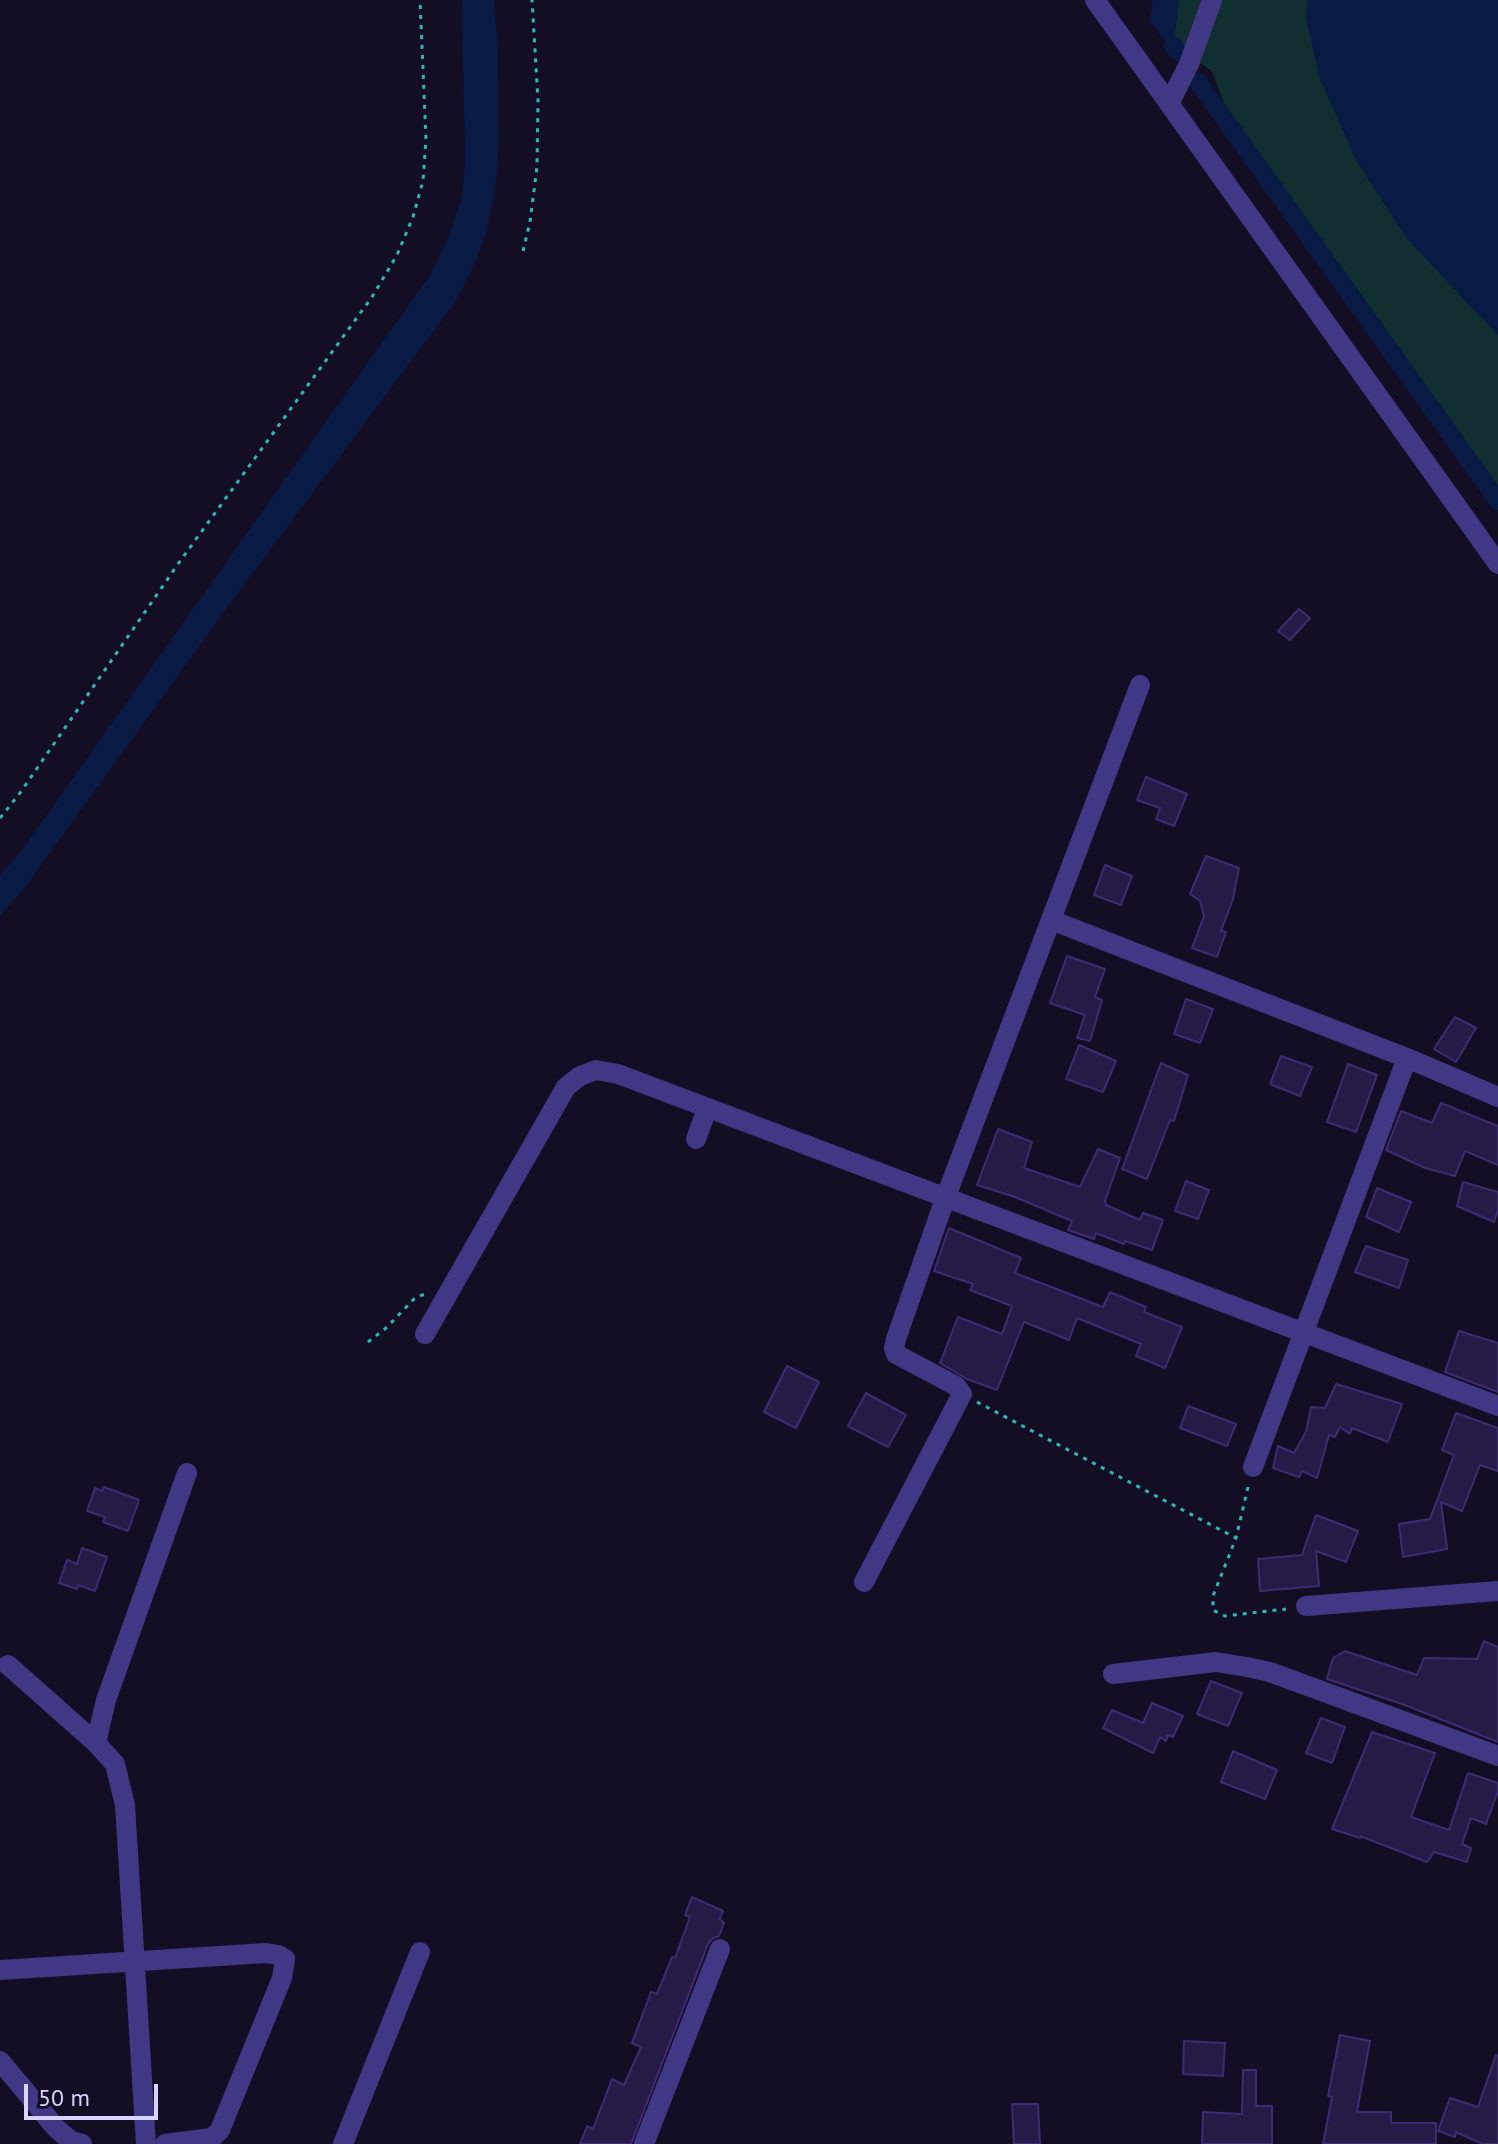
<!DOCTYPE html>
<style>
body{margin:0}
#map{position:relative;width:1498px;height:2144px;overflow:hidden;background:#140e25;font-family:"PT Sans",sans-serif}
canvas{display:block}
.scale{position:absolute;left:24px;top:2084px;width:134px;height:36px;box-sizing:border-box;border:4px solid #dbd3ff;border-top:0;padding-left:10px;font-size:24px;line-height:28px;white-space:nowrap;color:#dbd3ff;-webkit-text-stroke:6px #140e25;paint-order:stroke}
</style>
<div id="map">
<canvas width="1498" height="2144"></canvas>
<div class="scale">50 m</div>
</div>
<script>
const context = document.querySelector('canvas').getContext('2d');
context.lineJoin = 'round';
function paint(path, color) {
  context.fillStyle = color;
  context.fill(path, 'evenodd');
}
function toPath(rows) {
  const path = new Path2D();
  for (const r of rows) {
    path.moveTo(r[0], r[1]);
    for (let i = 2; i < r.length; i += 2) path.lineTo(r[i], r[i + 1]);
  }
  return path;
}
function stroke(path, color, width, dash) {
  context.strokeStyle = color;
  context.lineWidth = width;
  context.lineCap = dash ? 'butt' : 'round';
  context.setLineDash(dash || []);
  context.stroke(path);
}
paint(toPath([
 [1179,0,1308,0,1306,18,1498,335,1498,488,1227,111,1212,71,1173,45]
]), '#112e30');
paint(toPath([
 [462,0,494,0,498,50,499,147,495,190,486,233,476,261,456,301,229,605,23,890,0,916,0,875,24,847,430,275,449,235,462,197,465,162],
 [1153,0,1179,0,1173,45,1162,38,1150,20],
 [1308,0,1498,0,1498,335,1407,239,1356,160,1320,79,1306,18]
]), '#091a44');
stroke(toPath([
 [1173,45,1178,52],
 [1198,82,1498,501]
]), '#091a44', 18);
const building = toPath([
 [1299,609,1310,618,1290,640,1278,631,1299,609],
 [1146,777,1187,794,1174,826,1156,819,1160,808,1137,800,1146,777],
 [1206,856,1239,868,1233,899,1221,931,1226,932,1217,957,1192,948,1204,916,1200,901,1190,894,1206,856],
 [1105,865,1132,876,1121,905,1094,895,1105,865],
 [1067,956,1105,969,1095,997,1102,1000,1090,1041,1077,1038,1085,1015,1050,1003,1067,956],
 [1186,999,1213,1009,1200,1043,1174,1034,1186,999],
 [1455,1017,1476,1028,1456,1062,1434,1049,1455,1017],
 [1079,1045,1116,1061,1103,1092,1066,1079,1079,1045],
 [1281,1056,1312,1067,1300,1096,1270,1084,1281,1056],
 [1161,1063,1188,1075,1174,1121,1170,1120,1147,1179,1122,1169,1161,1063],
 [1348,1064,1377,1075,1356,1132,1327,1122,1348,1064],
 [1441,1103,1498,1126,1498,1165,1465,1151,1455,1176,1425,1168,1386,1150,1401,1111,1432,1123,1441,1103],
 [998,1129,1032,1142,1024,1168,1080,1187,1098,1149,1120,1158,1105,1201,1106,1205,1140,1220,1143,1213,1163,1220,1152,1250,1125,1241,1124,1244,1096,1233,1094,1239,1068,1230,1072,1221,1015,1197,977,1185,998,1129],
 [1186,1181,1209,1190,1198,1219,1175,1211,1186,1181],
 [1463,1182,1498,1192,1498,1210,1494,1222,1457,1206,1463,1182],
 [1377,1188,1411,1202,1399,1232,1366,1217,1377,1188],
 [949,1228,1021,1258,1015,1273,1103,1307,1110,1292,1146,1307,1144,1312,1182,1327,1165,1368,1136,1356,1141,1344,1077,1318,1069,1340,1024,1322,997,1390,967,1379,940,1363,958,1317,1002,1334,1012,1306,970,1290,973,1284,934,1271,949,1228],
 [1366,1246,1408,1260,1399,1288,1355,1272,1366,1246],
 [1459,1331,1498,1343,1498,1392,1445,1372,1459,1331],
 [787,1366,819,1382,796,1428,764,1412,787,1366],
 [1336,1384,1402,1404,1388,1442,1352,1428,1350,1434,1340,1427,1335,1437,1329,1435,1317,1478,1302,1471,1299,1477,1273,1468,1278,1446,1294,1453,1306,1432,1311,1407,1325,1408,1336,1384],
 [866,1393,906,1415,888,1447,848,1426,866,1393],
 [1188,1406,1236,1424,1227,1446,1180,1428,1188,1406],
 [1456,1413,1498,1428,1498,1471,1480,1465,1462,1511,1441,1502,1447,1549,1403,1557,1399,1524,1430,1519,1454,1455,1442,1450,1456,1413],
 [104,1487,139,1500,128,1531,103,1522,105,1517,87,1511,95,1488,102,1491,104,1487],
 [1316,1515,1358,1531,1346,1562,1316,1551,1319,1586,1260,1591,1258,1559,1302,1555,1316,1515],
 [82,1548,107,1557,95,1591,78,1585,77,1589,59,1583,67,1560,77,1564,82,1548],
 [1484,1641,1498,1647,1498,1742,1405,1705,1327,1679,1333,1658,1345,1651,1417,1675,1424,1658,1477,1659,1484,1641],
 [1211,1681,1242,1693,1228,1726,1197,1714,1211,1681],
 [1152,1703,1183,1716,1173,1737,1168,1735,1166,1741,1160,1737,1153,1753,1103,1728,1112,1710,1143,1723,1152,1703],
 [1321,1718,1345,1727,1332,1763,1306,1753,1321,1718],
 [1372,1732,1435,1753,1411,1817,1449,1830,1468,1773,1498,1783,1498,1791,1486,1824,1471,1818,1462,1844,1471,1848,1467,1862,1434,1852,1427,1862,1360,1836,1360,1838,1332,1829,1372,1732],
 [1233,1751,1277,1770,1265,1799,1221,1782,1233,1751],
 [692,1897,723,1911,720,1919,724,1923,719,1936,713,1938,708,1944,631,2144,580,2144,587,2126,593,2129,612,2079,624,2085,641,2047,632,2043,651,1992,657,1994,672,1957,675,1958,690,1917,685,1915,692,1897],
 [1340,2035,1370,2041,1357,2112,1391,2112,1391,2123,1436,2123,1436,2144,1323,2144,1332,2097,1328,2096,1340,2035],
 [1184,2041,1225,2043,1223,2076,1183,2074,1184,2041],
 [1496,2055,1498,2056,1498,2144,1482,2144,1456,2132,1455,2137,1438,2131,1450,2098,1478,2107,1496,2055],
 [1243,2070,1256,2070,1256,2106,1272,2106,1272,2144,1202,2144,1203,2112,1242,2114,1243,2070],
 [1012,2104,1038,2104,1040,2144,1014,2144,1012,2104]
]);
paint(building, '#261a47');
stroke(building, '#3f2b73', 2);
stroke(toPath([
 [523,251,530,222,537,167,538,100,532,0],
 [0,818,20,793,178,564,372,297,397,255,413,217,423,181,426,139,420,0],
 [368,1342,386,1328,415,1298,425,1294],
 [977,1402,1236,1538],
 [1248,1487,1236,1538,1213,1596,1213,1610,1225,1616,1286,1609]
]), '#2cb8b9', 3, [4, 6]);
stroke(toPath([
 [1095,0,1498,564],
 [1170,102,1189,64,1212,0],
 [1051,920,1407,1058,1498,1097],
 [696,1139,707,1109],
 [425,1334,566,1087,580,1076,596,1070,618,1074,1498,1406],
 [1253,1467,1407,1058],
 [864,1582,962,1394,956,1386,896,1354,894,1348,896,1339,945,1199,1140,685],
 [1306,1606,1498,1591],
 [8,1665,96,1743],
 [1113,1674,1216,1662,1247,1667,1270,1672,1498,1756],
 [0,1970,266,1953,278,1955,285,1959,282,1978,220,2130,212,2138,165,2144],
 [0,2061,56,2128,71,2141,82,2144],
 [146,2144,125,1805,115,1764,96,1743,106,1700,187,1473],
 [343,2144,420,1952],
 [644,2144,720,1949]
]), '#413885', 20);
</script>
